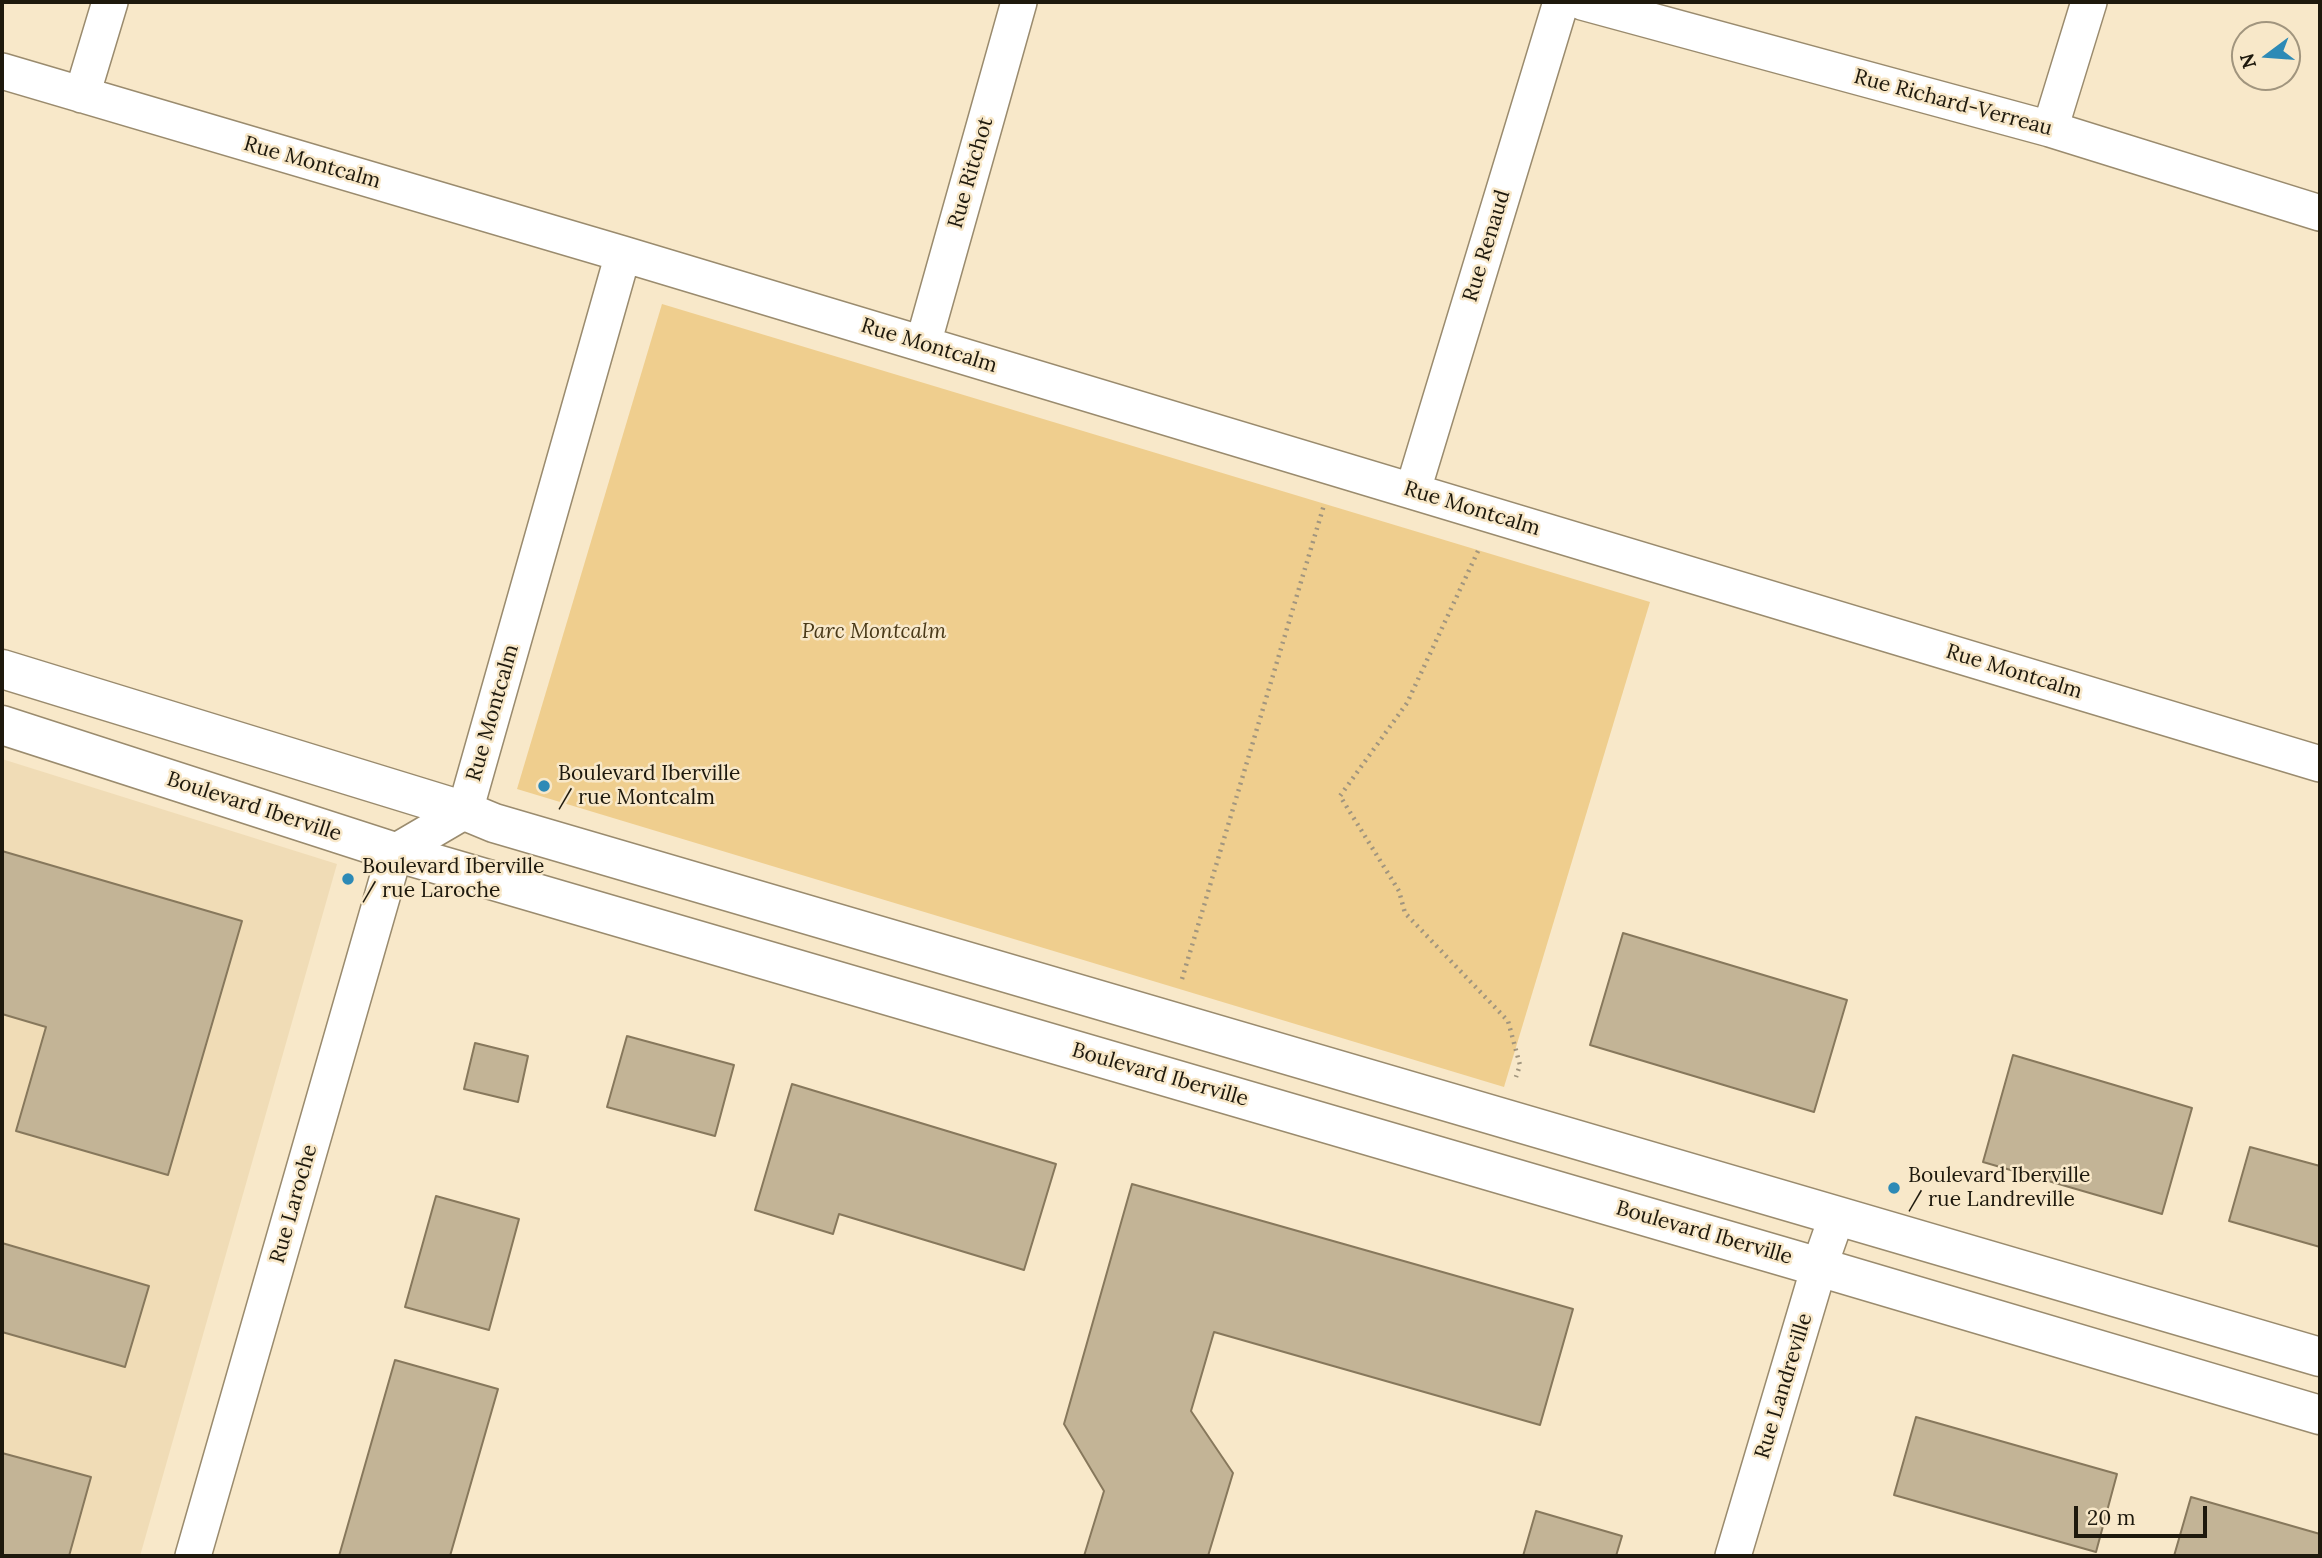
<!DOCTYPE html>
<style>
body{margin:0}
#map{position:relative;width:2322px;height:1558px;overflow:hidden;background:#f8e8c9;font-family:Lora,serif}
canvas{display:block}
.frame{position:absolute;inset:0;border:4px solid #1e190d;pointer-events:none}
.north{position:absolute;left:2231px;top:21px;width:70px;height:70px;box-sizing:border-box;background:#f8e8c9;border:2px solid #a1957e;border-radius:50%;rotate:254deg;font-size:19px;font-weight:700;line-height:28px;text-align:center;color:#1e190d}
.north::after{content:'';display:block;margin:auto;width:24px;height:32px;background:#2d8ab6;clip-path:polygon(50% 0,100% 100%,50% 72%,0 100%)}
.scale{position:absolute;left:2074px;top:1506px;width:133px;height:32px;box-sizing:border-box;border:4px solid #1e190d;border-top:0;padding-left:9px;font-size:21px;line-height:24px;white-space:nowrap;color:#1e190d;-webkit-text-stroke:5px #f8e8c9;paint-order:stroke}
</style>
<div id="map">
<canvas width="2322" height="1558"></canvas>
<div class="frame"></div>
<div class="north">N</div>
<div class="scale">20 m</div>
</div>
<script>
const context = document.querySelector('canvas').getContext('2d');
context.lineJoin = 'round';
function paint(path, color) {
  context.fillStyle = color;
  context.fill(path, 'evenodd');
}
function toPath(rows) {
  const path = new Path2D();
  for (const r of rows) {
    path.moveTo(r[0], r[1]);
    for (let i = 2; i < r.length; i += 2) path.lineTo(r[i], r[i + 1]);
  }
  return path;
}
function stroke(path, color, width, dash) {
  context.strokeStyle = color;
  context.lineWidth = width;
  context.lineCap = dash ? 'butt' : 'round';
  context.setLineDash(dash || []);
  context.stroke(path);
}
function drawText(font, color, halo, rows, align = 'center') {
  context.font = font + ' Lora,serif';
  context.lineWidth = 5;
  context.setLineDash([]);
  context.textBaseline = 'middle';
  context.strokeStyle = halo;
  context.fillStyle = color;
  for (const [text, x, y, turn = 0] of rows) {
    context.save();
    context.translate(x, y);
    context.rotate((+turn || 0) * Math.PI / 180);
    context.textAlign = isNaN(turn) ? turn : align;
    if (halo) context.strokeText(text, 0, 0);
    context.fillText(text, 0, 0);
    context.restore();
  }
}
paint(toPath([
 [2,759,337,864,140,1556,2,1556]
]), '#f0dcb6');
paint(toPath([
 [662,304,1650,602,1504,1087,517,789]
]), '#efce8e');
const building = toPath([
 [2,851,242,921,168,1175,16,1131,46,1027,2,1014,2,851],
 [1623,933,1847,1000,1814,1112,1590,1045,1623,933],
 [627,1036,734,1065,715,1136,607,1107,627,1036],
 [475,1043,528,1056,518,1102,464,1089,475,1043],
 [2013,1055,2192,1108,2162,1214,1983,1162,2013,1055],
 [792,1084,1056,1164,1024,1270,839,1214,833,1234,755,1210,792,1084],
 [2250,1147,2320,1166,2320,1247,2229,1221,2250,1147],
 [1132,1184,1573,1309,1540,1425,1214,1332,1191,1411,1233,1473,1208,1556,1084,1556,1104,1491,1064,1424,1132,1184],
 [436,1196,519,1219,489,1330,405,1307,436,1196],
 [2,1243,149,1286,125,1367,2,1332,2,1243],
 [395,1360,498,1389,450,1556,339,1556,395,1360],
 [1916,1417,2117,1474,2096,1552,1894,1495,1916,1417],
 [2,1453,91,1477,69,1556,2,1556,2,1453],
 [2191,1497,2320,1534,2320,1556,2174,1556,2191,1497],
 [1536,1511,1622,1536,1616,1556,1523,1556,1536,1511]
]);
paint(building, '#c3b496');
stroke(building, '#87785c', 2);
const street = toPath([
 [1582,2,2050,129,2320,213],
 [2,71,623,254,2320,764],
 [82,95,110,2],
 [2050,129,2089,2],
 [923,344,1019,2],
 [1413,490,1561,2],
 [193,1556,395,852,465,811,623,254],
 [1733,1556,1819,1267,1837,1216]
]);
const secondary = toPath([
 [2,669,465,811,494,823,2320,1357],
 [2,725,395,852,1819,1267,2320,1415]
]);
stroke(street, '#9a8b6e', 38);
stroke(secondary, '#9a8b6e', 41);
stroke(toPath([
 [1478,551,1407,703,1340,796,1399,891,1405,913,1508,1021,1520,1065,1516,1077],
 [1182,979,1324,505]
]), '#a1957e', 4.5, [2, 5]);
stroke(street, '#fff', 35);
stroke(secondary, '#fff', 38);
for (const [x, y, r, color] of [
 [544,786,7,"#2d8ab6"],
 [348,879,7,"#2d8ab6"],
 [1894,1188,7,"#2d8ab6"]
]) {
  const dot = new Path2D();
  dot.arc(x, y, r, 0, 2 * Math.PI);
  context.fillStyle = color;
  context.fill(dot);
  stroke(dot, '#f8e8c9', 2.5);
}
drawText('21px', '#1e190d', '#f8e8c9', [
 ["Rue Richard-Verreau",1953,103,15],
 ["Rue Montcalm",312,163,16],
 ["Rue Ritchot",971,173,-74],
 ["Rue Renaud",1487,246,-73],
 ["Rue Montcalm",929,346,17],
 ["Rue Montcalm",1472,509,17],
 ["Rue Montcalm",2014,672,17],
 ["Rue Montcalm",493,713,-74],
 ["Boulevard Iberville",254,807,18],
 ["Boulevard Iberville",1160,1075,16],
 ["Rue Laroche",294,1204,-74],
 ["Boulevard Iberville",1704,1233,16],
 ["Rue Landreville",1784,1386,-73]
]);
drawText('italic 21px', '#493918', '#f8e8c9', [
 ["Parc Montcalm",874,632]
]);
drawText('21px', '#1e190d', '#f8e8c9', [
 ["Boulevard Iberville",558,774],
 ["/ rue Montcalm",558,798],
 ["Boulevard Iberville",362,867],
 ["/ rue Laroche",362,891],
 ["Boulevard Iberville",1908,1176],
 ["/ rue Landreville",1908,1200]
], 'left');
</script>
